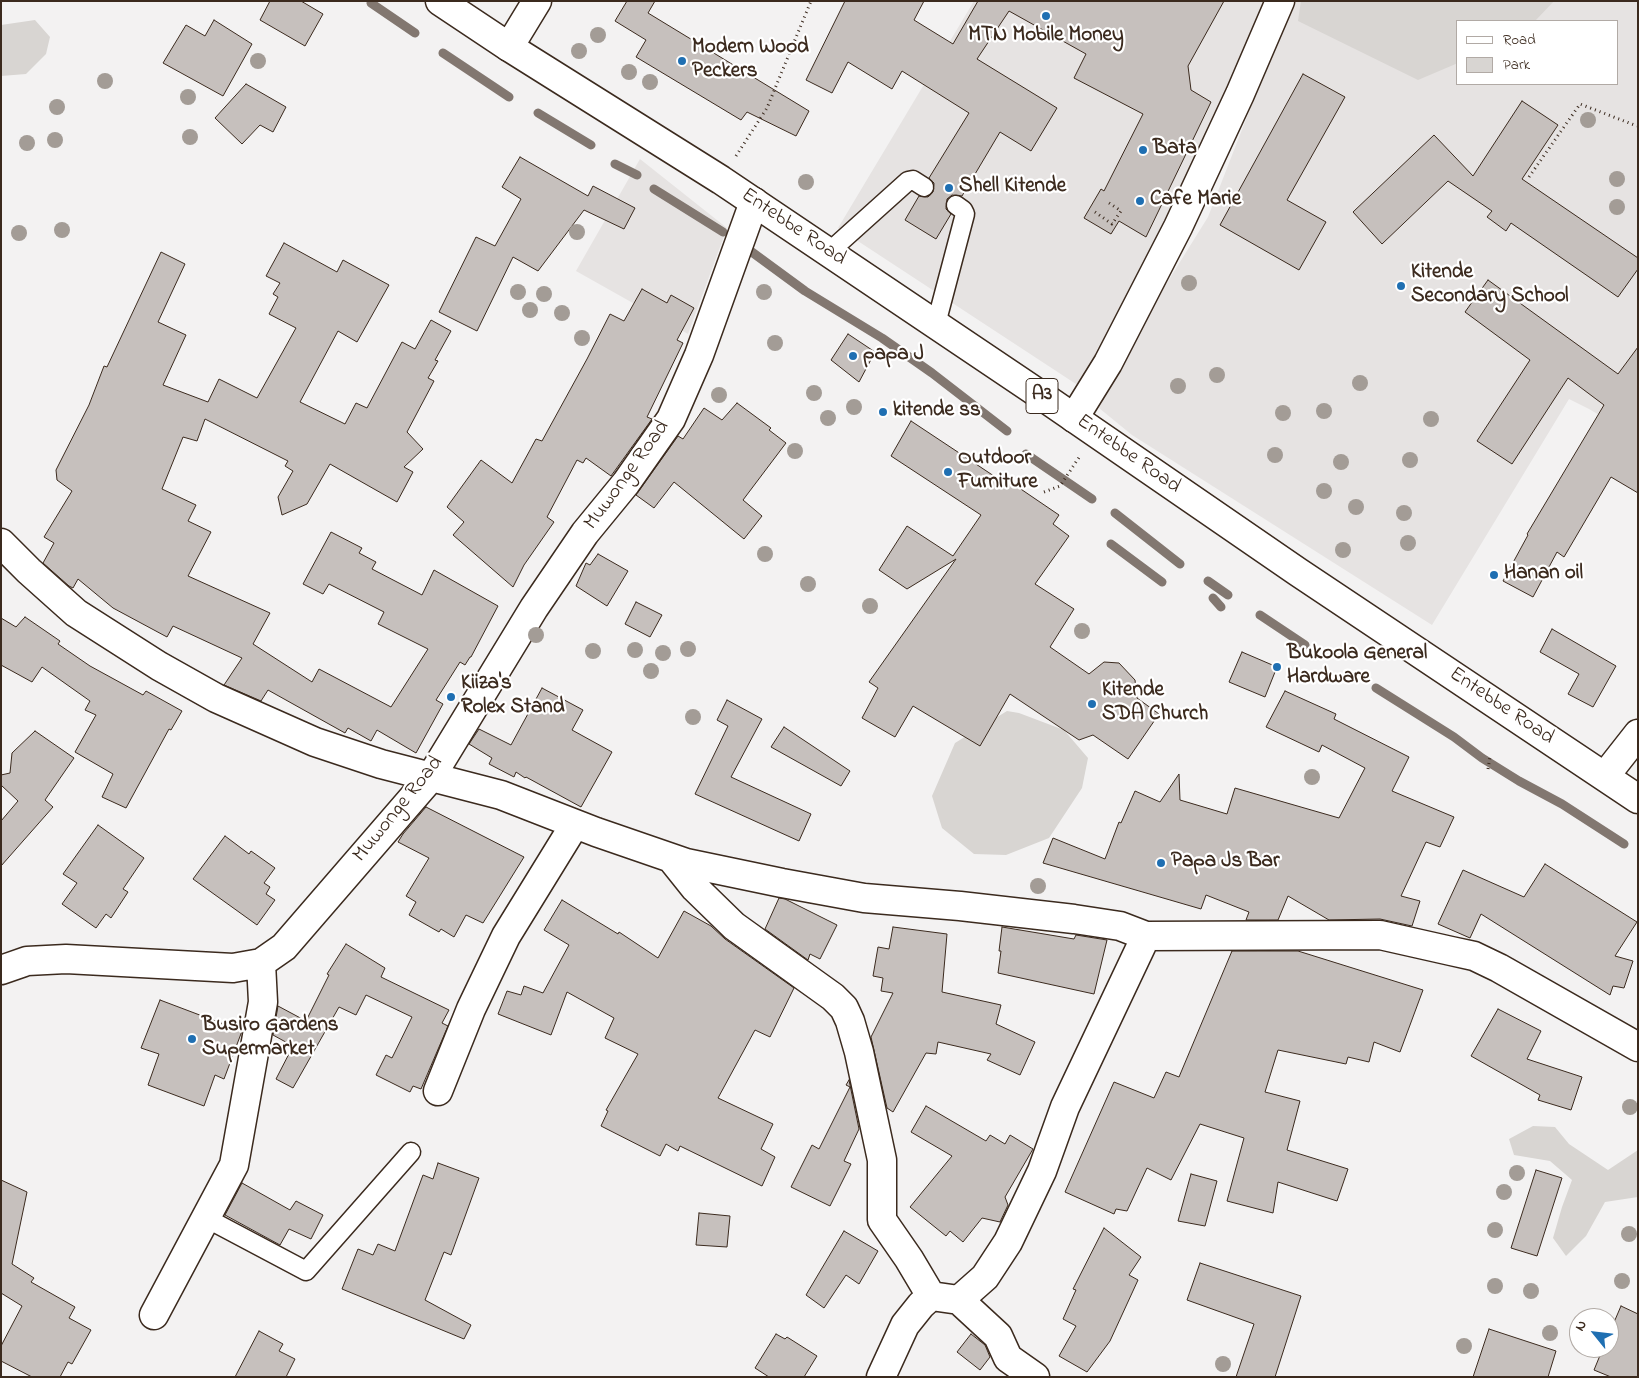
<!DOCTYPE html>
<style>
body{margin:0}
#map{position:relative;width:1639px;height:1378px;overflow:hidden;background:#f3f2f2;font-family:"Indie Flower",sans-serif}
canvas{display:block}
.frame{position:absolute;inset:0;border:2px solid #3b2a1e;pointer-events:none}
.legend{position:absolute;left:1456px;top:20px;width:162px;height:65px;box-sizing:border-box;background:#fff;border:1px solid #b1aaa5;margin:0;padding:6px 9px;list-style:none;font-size:15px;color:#3b2a1e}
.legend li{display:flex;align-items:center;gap:10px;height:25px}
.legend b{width:25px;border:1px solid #b1aaa5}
.north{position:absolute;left:1569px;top:1308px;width:50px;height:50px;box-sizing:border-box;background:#fff;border:1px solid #b1aaa5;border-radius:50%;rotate:299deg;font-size:14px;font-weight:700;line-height:20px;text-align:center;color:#3b2a1e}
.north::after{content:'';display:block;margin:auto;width:18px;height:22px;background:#1f6fb2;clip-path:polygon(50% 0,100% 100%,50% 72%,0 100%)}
</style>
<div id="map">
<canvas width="1639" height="1378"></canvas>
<div class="frame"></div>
<ul class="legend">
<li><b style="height:6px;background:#fff"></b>Road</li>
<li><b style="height:14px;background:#d8d5d2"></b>Park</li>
</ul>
<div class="north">N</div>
</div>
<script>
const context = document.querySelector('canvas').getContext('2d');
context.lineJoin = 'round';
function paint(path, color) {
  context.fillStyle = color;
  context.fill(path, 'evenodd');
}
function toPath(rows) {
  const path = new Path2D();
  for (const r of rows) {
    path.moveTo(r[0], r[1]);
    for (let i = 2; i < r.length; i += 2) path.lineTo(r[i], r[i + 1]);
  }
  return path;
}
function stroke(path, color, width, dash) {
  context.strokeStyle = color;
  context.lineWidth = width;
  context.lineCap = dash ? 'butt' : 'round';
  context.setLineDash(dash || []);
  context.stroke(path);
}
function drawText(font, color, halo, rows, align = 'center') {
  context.font = font + ' "Indie Flower",sans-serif';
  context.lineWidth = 4.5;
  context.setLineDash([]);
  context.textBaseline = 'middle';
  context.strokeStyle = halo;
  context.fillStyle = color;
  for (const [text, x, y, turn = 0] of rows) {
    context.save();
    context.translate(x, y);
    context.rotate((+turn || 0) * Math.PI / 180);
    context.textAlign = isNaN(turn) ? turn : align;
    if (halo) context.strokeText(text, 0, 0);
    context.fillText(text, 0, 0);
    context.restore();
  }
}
paint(toPath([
 [974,1,1267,1,1238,85,1079,386,838,228],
 [1292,1,1638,1,1638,438,1589,409,1569,399,1432,625,1132,435,1099,408,1122,355,1208,217],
 [1458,21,1618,21,1618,84,1458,84],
 [640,159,727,228,688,334,576,271]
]), '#e6e3e2');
paint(toPath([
 [1301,1,1554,1,1535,21,1458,21,1458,63,1418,80,1298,21],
 [35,20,50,37,46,54,26,74,1,76,1,25],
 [1007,711,1019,713,1064,730,1088,758,1082,788,1049,838,1006,855,974,854,942,828,932,796,955,743],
 [1533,1126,1555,1127,1569,1144,1608,1170,1638,1150,1638,1197,1605,1202,1586,1236,1566,1256,1553,1238,1562,1207,1572,1180,1550,1161,1514,1155,1509,1139]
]), '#d8d5d2');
stroke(toPath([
 [371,3,415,33],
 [443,53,509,97],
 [538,113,591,145],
 [615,164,637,175],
 [654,189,723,232],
 [745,247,805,291,882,338,932,373,1007,431],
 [1026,454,1092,499],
 [1115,513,1180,564],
 [1111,544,1162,582],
 [1208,581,1228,595],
 [1213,598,1221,607],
 [1260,615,1305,645],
 [1376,688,1454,737,1482,758,1519,781,1562,804,1624,844]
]), '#827770', 9);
const building = toPath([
 [270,1,301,1,323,14,305,46,260,20,270,1],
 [627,1,655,1,648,13,809,111,796,136,747,112,741,120,636,57,646,40,615,21,627,1],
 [845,1,924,1,914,20,953,44,978,1,1224,1,1188,66,1191,90,1211,102,1146,237,1119,221,1111,234,1084,218,1101,189,1104,191,1143,114,1074,78,1086,54,1009,11,977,59,1057,108,1031,151,1000,132,962,196,952,195,947,199,946,209,951,214,936,239,905,220,919,196,928,197,933,192,934,183,929,178,969,113,902,71,892,89,848,62,832,93,806,80,845,1],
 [214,20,252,44,223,96,163,63,186,25,205,36,214,20],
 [1303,74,1345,97,1287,200,1326,222,1299,270,1220,225,1303,74],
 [246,84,286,107,273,132,260,125,242,144,215,118,246,84],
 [1522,101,1558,125,1522,179,1638,258,1638,269,1618,297,1511,223,1506,231,1487,217,1492,211,1448,181,1382,244,1353,212,1434,135,1473,176,1522,101],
 [520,157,588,196,593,186,635,208,624,229,584,210,538,271,513,257,477,331,439,312,476,237,495,246,521,199,502,187,520,157],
 [284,243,337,272,343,260,389,285,357,342,338,331,300,402,345,424,356,403,367,408,402,342,415,349,431,320,451,331,435,360,438,361,428,378,434,381,407,432,423,449,404,467,413,472,397,502,330,464,307,504,282,515,278,497,293,471,285,466,288,461,205,419,197,441,183,437,162,489,196,505,188,521,211,532,188,576,270,613,253,644,312,682,319,669,391,707,428,649,378,624,384,612,329,584,323,594,303,584,331,532,362,548,359,553,376,562,372,569,422,595,434,570,498,606,471,657,470,657,465,665,460,662,436,700,443,704,416,753,377,730,371,741,348,728,345,733,268,690,261,701,224,685,242,658,173,626,167,637,113,608,78,579,73,588,69,586,43,563,54,543,44,537,72,491,57,480,56,470,89,405,104,366,107,367,161,252,185,264,158,322,186,335,163,385,208,402,219,379,257,398,296,328,269,314,278,297,273,294,280,283,266,276,284,243],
 [1488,280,1618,374,1638,347,1638,493,1611,477,1564,557,1557,552,1533,597,1503,581,1528,535,1527,534,1604,405,1568,378,1512,464,1477,441,1530,360,1465,312,1488,280],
 [642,289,667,303,671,295,694,308,677,340,683,343,647,417,652,419,611,476,586,458,583,463,577,460,547,517,554,522,524,565,513,587,453,535,464,522,447,507,481,460,512,483,536,439,542,441,587,359,610,314,624,321,642,289],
 [848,334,875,352,859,382,831,360,848,334],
 [737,403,771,428,769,430,786,443,743,500,762,516,744,539,674,482,654,508,636,495,678,436,683,439,704,408,722,420,737,403],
 [911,421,1003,482,1006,479,1059,515,1053,524,1069,536,1035,584,1074,609,1050,647,1089,674,1104,662,1119,663,1135,680,1137,698,1159,714,1128,759,1093,735,1079,740,1010,694,980,746,913,706,895,737,862,718,878,688,869,682,956,559,907,589,879,570,907,526,953,556,981,515,891,456,911,421],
 [598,554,628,571,607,606,576,586,586,563,590,565,598,554],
 [636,602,662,615,650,637,625,624,636,602],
 [25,617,60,641,58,644,90,666,143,695,146,691,182,711,171,730,169,729,126,808,102,797,113,774,75,752,96,715,85,710,90,701,42,667,32,682,1,665,1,618,16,627,25,617],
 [1552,629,1616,666,1593,707,1568,694,1579,674,1540,652,1552,629],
 [1242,652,1277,667,1265,697,1229,682,1242,652],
 [542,688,583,710,572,730,612,752,581,807,526,777,525,778,516,772,514,777,489,764,492,758,469,744,479,729,511,745,542,688],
 [1285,691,1336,714,1334,719,1409,757,1392,791,1454,817,1440,847,1426,842,1401,896,1420,901,1412,926,1380,919,1329,920,1288,896,1278,920,1246,920,1249,912,1206,895,1201,909,1043,863,1053,838,1105,859,1119,822,1121,823,1135,791,1160,802,1179,774,1180,800,1227,814,1235,788,1339,818,1365,768,1322,745,1319,752,1266,727,1285,691],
 [727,700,762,719,731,777,811,814,799,841,695,794,728,726,717,720,727,700],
 [784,727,850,771,841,786,771,747,784,727],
 [35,731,74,758,45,800,53,807,1,866,1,821,18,801,1,785,1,775,10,773,12,753,35,731],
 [426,807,524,857,483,923,466,915,454,937,441,929,439,932,409,915,416,902,406,896,429,858,398,842,403,834,426,807],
 [98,825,144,858,123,889,128,892,111,918,106,914,96,928,62,904,77,883,63,874,98,825],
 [225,836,249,854,251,851,275,868,264,883,270,887,266,894,275,900,257,925,193,879,225,836],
 [1545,864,1637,922,1615,956,1633,961,1624,988,1613,986,1610,995,1481,914,1470,938,1438,924,1463,870,1524,897,1545,864],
 [779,898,785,899,837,925,820,959,810,954,808,960,765,929,779,898],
 [562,900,618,934,619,932,658,958,684,911,711,926,725,939,794,988,770,1037,755,1030,718,1098,773,1124,761,1149,775,1157,762,1186,680,1146,678,1151,666,1144,660,1156,601,1126,608,1111,606,1110,638,1054,605,1038,614,1018,567,992,551,1035,498,1014,507,991,521,995,524,986,543,993,569,945,544,930,562,900],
 [893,927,947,934,942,992,1001,1005,996,1024,1035,1042,1020,1075,987,1060,991,1054,938,1042,936,1054,926,1053,893,1112,887,1108,871,1037,893,993,881,991,883,978,873,976,878,947,889,949,893,927],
 [1002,927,1074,939,1076,935,1107,940,1094,994,998,973,1001,951,999,951,1002,927],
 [346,944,385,968,381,977,449,1010,442,1023,448,1026,421,1089,413,1086,410,1092,376,1075,386,1055,392,1058,412,1017,366,995,356,1015,339,1007,293,1088,276,1079,293,1046,273,1035,278,1006,306,1021,329,975,327,974,346,944],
 [1232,951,1298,951,1423,990,1400,1052,1374,1042,1369,1062,1348,1057,1346,1064,1278,1050,1265,1092,1300,1101,1287,1150,1348,1169,1337,1201,1278,1182,1273,1213,1227,1201,1244,1138,1200,1124,1171,1180,1147,1168,1127,1211,1116,1209,1114,1214,1065,1192,1114,1082,1154,1098,1166,1072,1179,1077,1232,951],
 [160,1000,242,1031,224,1079,215,1075,204,1106,148,1085,159,1054,141,1048,160,1000],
 [1498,1009,1541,1031,1527,1059,1582,1077,1571,1110,1538,1100,1540,1095,1471,1056,1498,1009],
 [849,1080,859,1129,844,1161,851,1164,830,1206,791,1187,812,1145,819,1149,850,1087,846,1085,849,1080],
 [926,1106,986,1141,990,1135,1005,1144,1010,1135,1033,1149,1005,1197,1008,1205,1000,1222,982,1218,963,1242,950,1231,946,1236,910,1207,952,1156,911,1132,926,1106],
 [438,1163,479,1178,451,1255,444,1252,425,1300,471,1325,464,1339,342,1289,358,1249,373,1255,378,1244,395,1251,423,1175,433,1179,438,1163],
 [1536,1170,1562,1178,1537,1256,1511,1248,1536,1170],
 [1191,1174,1217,1181,1205,1226,1178,1221,1191,1174],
 [1,1180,27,1192,12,1264,34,1278,31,1282,75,1307,69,1318,91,1330,72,1364,68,1362,60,1377,32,1377,1,1361,1,1346,22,1306,1,1293,1,1180],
 [242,1183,290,1210,296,1201,323,1215,311,1239,289,1229,280,1245,225,1215,242,1183],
 [699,1213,730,1216,727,1247,696,1245,699,1213],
 [1104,1228,1141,1257,1129,1275,1138,1280,1110,1341,1087,1372,1059,1356,1076,1326,1063,1319,1076,1290,1073,1289,1104,1228],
 [844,1231,878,1251,859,1284,846,1275,824,1308,806,1295,844,1231],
 [1200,1263,1301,1296,1275,1377,1236,1377,1254,1324,1187,1300,1200,1263],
 [1621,1306,1638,1314,1638,1377,1611,1377,1594,1370,1603,1348,1609,1348,1609,1334,1621,1306],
 [1489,1329,1556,1351,1548,1377,1473,1377,1489,1329],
 [259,1331,283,1344,279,1351,295,1359,286,1377,235,1377,259,1331],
 [776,1334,785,1339,787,1337,817,1356,804,1377,769,1377,755,1368,776,1334],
 [971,1334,985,1345,990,1357,980,1370,957,1352,971,1334]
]);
paint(building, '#c6c0bd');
stroke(building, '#3b2a1e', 1);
const lane = toPath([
 [829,252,908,181,913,180,924,187],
 [936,324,965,214,963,210,956,205],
 [206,1218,306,1271,411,1152]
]);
const street = toPath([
 [509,47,537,1],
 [1074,418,1108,363,1178,227,1240,94,1280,1],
 [1,543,29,571,76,613,159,666,216,698,315,742,381,764,501,795,596,832,686,863,782,883,864,898,960,906,1074,919,1120,926,1146,936],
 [1605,776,1638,734],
 [671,858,695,888,734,926,833,997,844,1008,850,1021,859,1052,882,1160,882,1220,909,1259,931,1296],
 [1,970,27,961,66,959,233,968,261,963,284,947,431,777,534,608,585,533,626,483,671,419,699,355,754,202],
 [438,1091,471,1009,506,936,575,824],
 [959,1300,998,1336,1008,1358,1035,1377],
 [154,1315,234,1165,263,1002,261,963],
 [881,1377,905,1325,921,1305,931,1296,959,1300,985,1277,1008,1242,1042,1171,1065,1107,1146,936,1380,935,1451,951,1474,956,1499,968,1638,1047]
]);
const primary = toPath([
 [440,1,509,47,721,180,1045,398,1298,572,1638,799]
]);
stroke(lane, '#3b2a1e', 21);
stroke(street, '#3b2a1e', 31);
stroke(primary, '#3b2a1e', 31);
stroke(toPath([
 [736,156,767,108,811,1],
 [1529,177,1580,104,1637,126],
 [1095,212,1112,224,1121,211,1106,201],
 [1044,492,1060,486,1080,456],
 [1488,769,1490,757]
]), '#3b2a1e', 3, [1, 4]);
stroke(lane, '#fff', 18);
stroke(street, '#fff', 28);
stroke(primary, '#fff', 28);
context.fillStyle = '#a39c96';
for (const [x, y] of [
 [598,35],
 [579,51],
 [258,61],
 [629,72],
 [105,81],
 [650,82],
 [188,97],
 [57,107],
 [1588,120],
 [190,137],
 [55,140],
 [27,143],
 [1617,179],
 [806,182],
 [1617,207],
 [62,230],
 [577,232],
 [19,233],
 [1189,283],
 [518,292],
 [764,292],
 [544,294],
 [530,310],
 [562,313],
 [582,338],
 [775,343],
 [1217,375],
 [1360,383],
 [1178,386],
 [814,393],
 [719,395],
 [854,407],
 [1324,411],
 [1283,413],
 [828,418],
 [1431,419],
 [795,451],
 [1275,455],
 [1410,460],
 [1341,462],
 [1324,491],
 [1356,507],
 [1404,513],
 [1408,543],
 [1343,550],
 [765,554],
 [808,584],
 [870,606],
 [1082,631],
 [536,635],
 [688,649],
 [635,650],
 [593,651],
 [663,653],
 [651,671],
 [693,717],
 [1312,777],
 [1038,886],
 [1630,1107],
 [1517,1173],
 [1504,1192],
 [1495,1230],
 [1629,1234],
 [1622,1281],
 [1495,1286],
 [1531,1291],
 [1550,1333],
 [1464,1346],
 [1223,1364]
]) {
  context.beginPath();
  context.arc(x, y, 8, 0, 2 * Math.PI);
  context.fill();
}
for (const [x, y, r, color] of [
 [1046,16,5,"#1f6fb2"],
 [682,61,5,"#1f6fb2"],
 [1143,150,5,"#1f6fb2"],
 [949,188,5,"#1f6fb2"],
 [1140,201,5,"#1f6fb2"],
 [1401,286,5,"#1f6fb2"],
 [853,356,5,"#1f6fb2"],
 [883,412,5,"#1f6fb2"],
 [948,472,5,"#1f6fb2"],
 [1494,575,5,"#1f6fb2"],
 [1277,667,5,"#1f6fb2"],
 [451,697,5,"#1f6fb2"],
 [1092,704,5,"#1f6fb2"],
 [1161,863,5,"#1f6fb2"],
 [192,1039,5,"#1f6fb2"]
]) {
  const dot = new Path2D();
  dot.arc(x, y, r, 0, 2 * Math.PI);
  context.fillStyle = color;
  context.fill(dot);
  stroke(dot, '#fff', 2);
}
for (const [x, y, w] of [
 [1042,396,32]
]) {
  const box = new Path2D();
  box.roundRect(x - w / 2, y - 17.5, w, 35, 4);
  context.fillStyle = '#fff';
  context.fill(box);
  stroke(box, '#3b2a1e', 1);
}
drawText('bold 20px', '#3b2a1e', null, [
 ["A3",1042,396]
]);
drawText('bold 21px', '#3b2a1e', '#fff', [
 ["MTN Mobile Money",1046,37,"center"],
 ["Modern Wood",692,49],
 ["Peckers",692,73],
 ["Bata",1153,150],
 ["Shell Kitende",959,188],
 ["Cafe Marie",1150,201],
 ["Kitende",1411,274],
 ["Secondary School",1411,298],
 ["papa J",863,356],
 ["kitende ss",893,412],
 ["Outdoor",958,460],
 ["Furniture",958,484],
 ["Hanan oil",1504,575],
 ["Bukoola General",1287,655],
 ["Hardware",1287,679],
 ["Kiiza's",461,685],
 ["Rolex Stand",461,709],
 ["Kitende",1102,692],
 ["SDA Church",1102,716],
 ["Papa Js Bar",1171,863],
 ["Busiro Gardens",202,1027],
 ["Supermarket",202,1051]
], 'left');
drawText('21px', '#3b2a1e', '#fff', [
 ["Entebbe Road",793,228,34],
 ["Entebbe Road",1128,455,35],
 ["Muwonge Road",628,476,-54],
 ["Entebbe Road",1501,707,34],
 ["Muwonge Road",399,810,-51]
]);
</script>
